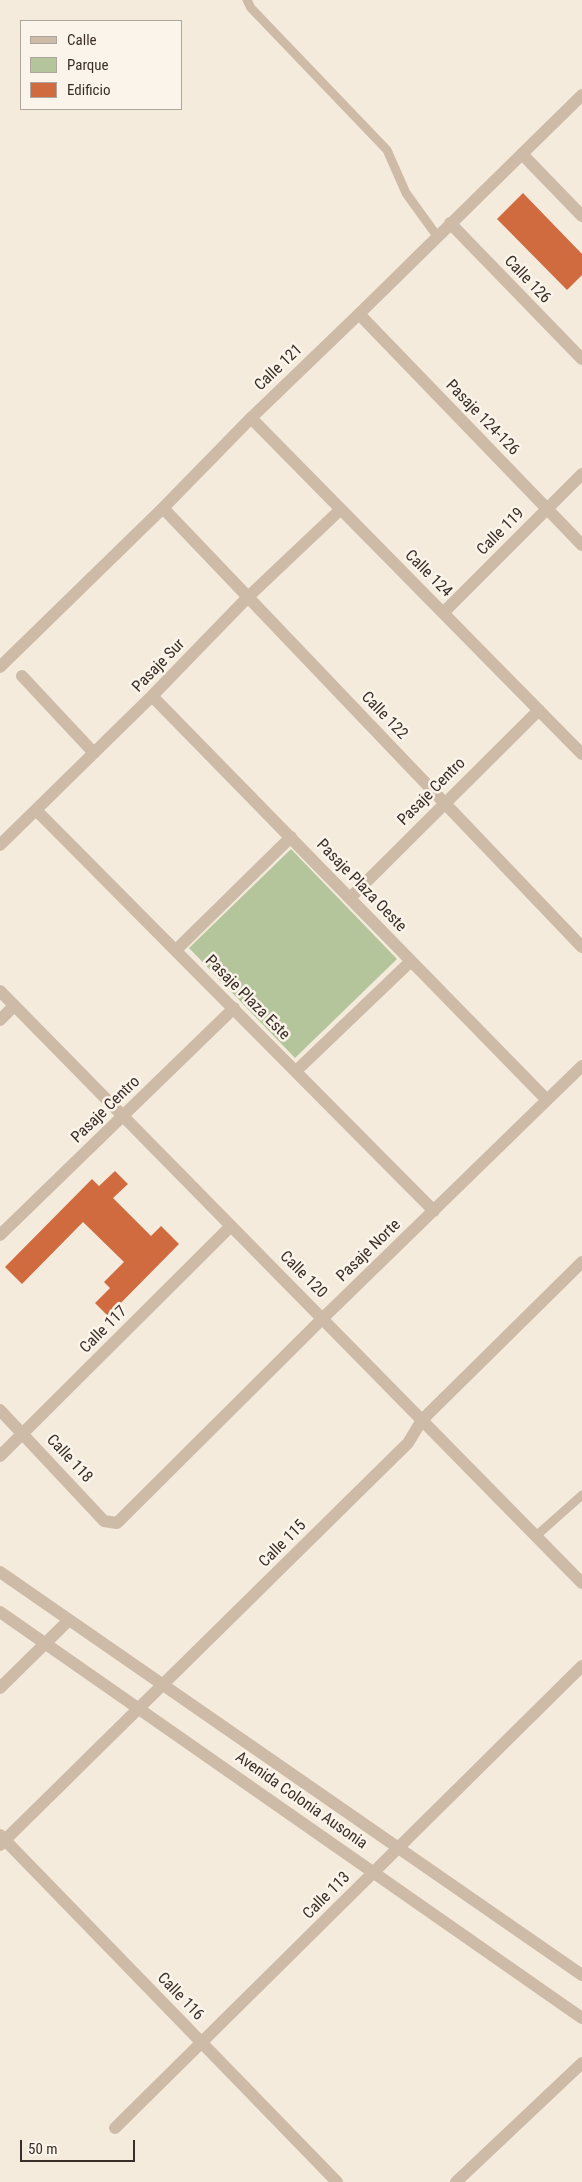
<!DOCTYPE html>
<style>
body{margin:0}
#map{position:relative;width:582px;height:2182px;overflow:hidden;background:#f4ebdd;font-family:"Roboto Condensed",sans-serif}
canvas{display:block}
.legend{position:absolute;left:20px;top:20px;width:162px;height:90px;box-sizing:border-box;background:#fbf4ea;border:1px solid #aea59c;margin:0;padding:6px 9px;list-style:none;font-size:15px;color:#3a2f28}
.legend li{display:flex;align-items:center;gap:10px;height:25px}
.legend b{width:25px;border:1px solid #aea59c}
.scale{position:absolute;left:20px;top:2140px;width:115px;height:22px;box-sizing:border-box;border:2px solid #3a2f28;border-top:0;padding-left:6px;font-size:15px;line-height:18px;white-space:nowrap;color:#3a2f28;-webkit-text-stroke:4px #fbf4ea;paint-order:stroke}
</style>
<div id="map">
<canvas width="582" height="2182"></canvas>
<ul class="legend">
<li><b style="height:6px;background:#cebba7"></b>Calle</li>
<li><b style="height:14px;background:#b4c59b"></b>Parque</li>
<li><b style="height:14px;background:#d06b3f"></b>Edificio</li>
</ul>
<div class="scale">50 m</div>
</div>
<script>
const context = document.querySelector('canvas').getContext('2d');
context.lineJoin = 'round';
function paint(path, color) {
  context.fillStyle = color;
  context.fill(path, 'evenodd');
}
function toPath(rows) {
  const path = new Path2D();
  for (const r of rows) {
    path.moveTo(r[0], r[1]);
    for (let i = 2; i < r.length; i += 2) path.lineTo(r[i], r[i + 1]);
  }
  return path;
}
function stroke(path, color, width, dash) {
  context.strokeStyle = color;
  context.lineWidth = width;
  context.lineCap = dash ? 'butt' : 'round';
  context.setLineDash(dash || []);
  context.stroke(path);
}
function drawText(font, color, halo, rows, align = 'center') {
  context.font = font + ' "Roboto Condensed",sans-serif';
  context.lineWidth = 5;
  context.setLineDash([]);
  context.textBaseline = 'middle';
  context.strokeStyle = halo;
  context.fillStyle = color;
  for (const [text, x, y, turn = 0] of rows) {
    context.save();
    context.translate(x, y);
    context.rotate((+turn || 0) * Math.PI / 180);
    context.textAlign = isNaN(turn) ? turn : align;
    if (halo) context.strokeText(text, 0, 0);
    context.fillText(text, 0, 0);
    context.restore();
  }
}
paint(toPath([
 [291,849,397,959,295,1058,189,948]
]), '#b4c59b');
paint(toPath([
 [523,193,582,254,582,275,567,290,497,219],
 [115,1171,128,1184,113,1198,151,1236,161,1226,179,1244,108,1316,95,1303,110,1288,104,1282,124,1262,83,1222,22,1284,5,1267,92,1179,99,1186]
]), '#d06b3f');
stroke(toPath([
 [247,0,251,8,387,150,406,193,437,236],
 [536,1536,582,1495]
]), '#cebba7', 9);
stroke(toPath([
 [522,154,582,216],
 [450,223,582,359],
 [359,314,582,545],
 [251,418,582,754],
 [163,508,582,947],
 [443,613,582,474],
 [22,676,94,753],
 [152,696,547,1100],
 [36,810,434,1211],
 [0,845,152,696,248,597,341,509],
 [350,898,539,710],
 [176,950,291,837],
 [0,1020,14,1006],
 [296,1071,411,961],
 [0,1235,234,1008],
 [0,1410,104,1521,117,1523,322,1319,582,1066],
 [0,1456,231,1226],
 [0,1572,582,1975],
 [0,1612,582,2018],
 [0,1688,69,1620],
 [0,1835,337,2182],
 [0,1845,408,1443,422,1420,582,1262],
 [115,2128,582,1666]
]), '#cebba7', 12);
stroke(toPath([
 [0,667,163,508,251,418,359,314,582,95],
 [0,991,582,1583],
 [456,2182,582,2063]
]), '#cebba7', 12);
drawText('16px', '#3a2f28', '#fbf4ea', [
 ["Calle 126",527,280,46],
 ["Calle 121",279,368,-44],
 ["Pasaje 124-126",482,418,46],
 ["Calle 119",501,532,-45],
 ["Calle 124",428,574,45],
 ["Pasaje Sur",159,666,-46],
 ["Calle 122",384,716,46],
 ["Pasaje Centro",432,792,-45],
 ["Pasaje Plaza Oeste",361,886,46],
 ["Pasaje Plaza Este",247,998,45],
 ["Pasaje Centro",106,1110,-44],
 ["Pasaje Norte",369,1251,-44],
 ["Calle 120",303,1275,45],
 ["Calle 117",104,1330,-45],
 ["Calle 118",69,1459,47],
 ["Calle 115",283,1544,-45],
 ["Avenida Colonia Ausonia",301,1801,35],
 ["Calle 113",327,1896,-45],
 ["Calle 116",180,1997,46]
]);
</script>
